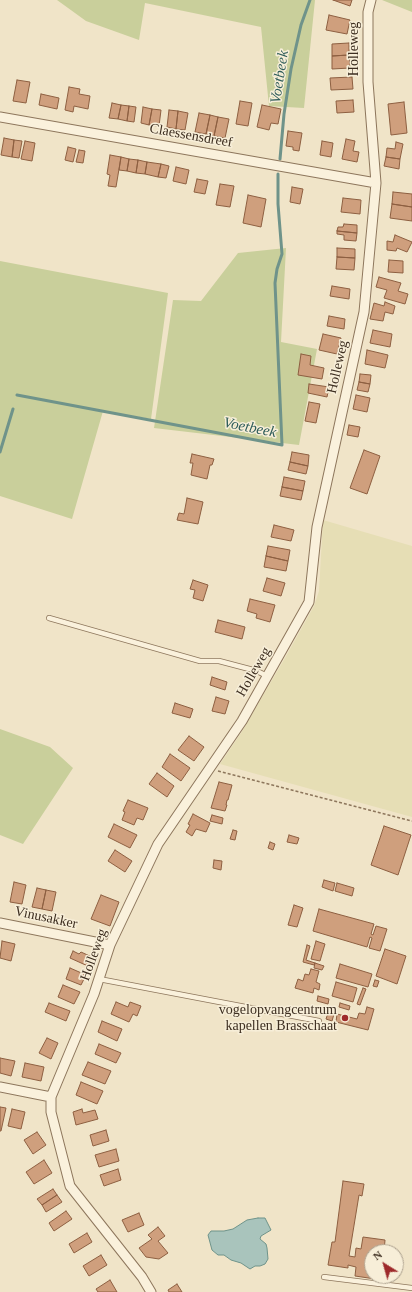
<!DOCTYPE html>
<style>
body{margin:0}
#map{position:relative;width:412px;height:1292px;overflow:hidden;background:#f0e4c8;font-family:"Times New Roman",serif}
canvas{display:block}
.north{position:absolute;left:364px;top:1244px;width:40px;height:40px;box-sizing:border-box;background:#f7eed8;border:1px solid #ada18e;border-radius:50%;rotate:323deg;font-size:11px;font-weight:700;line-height:16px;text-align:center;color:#3d2e20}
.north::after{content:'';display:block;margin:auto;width:14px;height:18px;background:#9e2a2b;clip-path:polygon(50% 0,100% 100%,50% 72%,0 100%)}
</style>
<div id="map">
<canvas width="412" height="1292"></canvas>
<div class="north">N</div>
</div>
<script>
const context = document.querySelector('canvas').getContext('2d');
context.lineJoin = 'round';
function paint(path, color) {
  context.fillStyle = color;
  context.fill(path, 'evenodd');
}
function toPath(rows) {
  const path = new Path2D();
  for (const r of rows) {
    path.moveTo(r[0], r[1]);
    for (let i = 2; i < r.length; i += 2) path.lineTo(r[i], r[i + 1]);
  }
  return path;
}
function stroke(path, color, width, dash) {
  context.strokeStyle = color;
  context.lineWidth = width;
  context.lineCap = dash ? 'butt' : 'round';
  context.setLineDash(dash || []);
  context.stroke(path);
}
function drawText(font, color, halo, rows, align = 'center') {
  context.font = font + ' "Times New Roman",serif';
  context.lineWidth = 3;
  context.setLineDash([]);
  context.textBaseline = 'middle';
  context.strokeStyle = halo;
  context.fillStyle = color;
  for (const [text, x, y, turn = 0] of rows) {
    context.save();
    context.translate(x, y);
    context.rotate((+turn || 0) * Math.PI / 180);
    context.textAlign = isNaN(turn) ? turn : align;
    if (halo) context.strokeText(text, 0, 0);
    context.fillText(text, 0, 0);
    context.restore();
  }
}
paint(toPath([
 [323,520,412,546,412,817,220,764,241,733,285,658,314,606,319,591]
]), '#e6deb5');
paint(toPath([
 [57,0,315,0,304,108,269,106,261,27,145,3,139,40,86,21],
 [382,0,412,0,412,12],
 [286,248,281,342,317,349,299,445,154,428,173,300,201,301,238,253],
 [0,261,168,293,151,419,103,411,72,519,0,496],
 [0,729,50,747,73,768,23,844,0,835]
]), '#c9cf9b');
const water = toPath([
 [258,1218,265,1218,271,1230,261,1236,260,1239,266,1244,267,1248,268,1259,265,1264,260,1266,255,1266,250,1269,241,1263,231,1260,224,1255,218,1255,212,1250,208,1235,211,1231,224,1231,233,1229,247,1220,258,1218]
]);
paint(water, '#a9c4bc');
stroke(water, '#6f938a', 1);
stroke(toPath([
 [280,159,284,114,291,69,301,25,310,0],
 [17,395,282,445,275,283,277,269,282,254,278,204,278,174],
 [0,452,13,409]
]), '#6f938a', 3);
const building = toPath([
 [333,0,352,0,350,6,333,0],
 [329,15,350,20,347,34,326,30,329,15],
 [349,43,349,55,332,56,332,44,349,43],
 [349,55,350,68,332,69,332,56,349,55],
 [352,77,353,89,331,90,330,78,352,77],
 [17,80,30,82,26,103,13,101,17,80],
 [69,87,80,89,79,94,90,96,88,109,74,106,73,112,65,110,69,87],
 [41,94,59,98,57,109,39,105,41,94],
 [353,100,354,112,337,113,336,101,353,100],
 [240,101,252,103,248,126,236,124,240,101],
 [404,102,407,133,391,135,388,104,404,102],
 [112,103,121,105,118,119,109,118,112,103],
 [121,105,129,106,127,121,118,119,121,105],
 [262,105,281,109,278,124,271,123,269,130,257,127,262,105],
 [129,106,136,107,134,122,127,121,129,106],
 [143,107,152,109,149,125,141,123,143,107],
 [152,109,161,110,159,126,149,125,152,109],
 [169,110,178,111,176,129,167,127,169,110],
 [178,111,188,113,185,130,176,129,178,111],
 [199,113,210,115,206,134,195,132,199,113],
 [210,115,218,117,214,136,206,134,210,115],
 [218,117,229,119,225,138,214,136,218,117],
 [288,131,302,133,299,151,293,150,293,147,286,146,288,131],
 [4,138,14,140,12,157,1,155,4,138],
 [346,139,355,141,353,151,359,152,357,162,342,159,346,139],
 [14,140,22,141,19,158,12,157,14,140],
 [25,141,35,143,32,161,21,159,25,141],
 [322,141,333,143,331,157,320,155,322,141],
 [396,142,403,144,400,159,386,157,387,148,395,149,396,142],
 [68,147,76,149,73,162,65,160,68,147],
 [79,150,85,151,83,163,76,162,79,150],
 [110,155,121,157,116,187,108,186,110,175,107,174,110,155],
 [121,157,129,159,127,171,119,170,121,157],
 [386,157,400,159,399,169,384,166,386,157],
 [129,159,138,160,136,173,127,171,129,159],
 [138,160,147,162,145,174,136,173,138,160],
 [147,162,161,164,158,177,145,174,147,162],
 [161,164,169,166,166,178,158,177,161,164],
 [176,167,189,170,186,184,173,181,176,167],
 [197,179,208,181,205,194,194,192,197,179],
 [220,184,234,186,230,207,216,205,220,184],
 [292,187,303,189,300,204,290,202,292,187],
 [393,192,412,194,412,207,392,204,393,192],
 [248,195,266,199,261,227,243,223,248,195],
 [343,198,361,200,360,214,341,212,343,198],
 [392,204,412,207,412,221,390,218,392,204],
 [344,224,357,225,357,233,337,231,338,227,343,227,344,224],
 [337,231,357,233,356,241,344,240,344,235,337,234,337,231],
 [395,235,412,242,407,252,397,248,396,251,387,250,387,241,393,242,395,235],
 [337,248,355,249,355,258,337,257,337,248],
 [337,257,355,258,354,270,336,269,337,257],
 [389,260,403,261,403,273,388,272,389,260],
 [379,277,401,283,398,291,408,294,405,304,384,298,387,290,376,287,379,277],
 [332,286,350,289,349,299,330,296,332,286],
 [385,302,395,306,393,314,385,312,383,321,370,319,374,303,384,306,385,302],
 [329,316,345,319,344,329,327,326,329,316],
 [373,330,392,334,390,347,370,343,373,330],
 [323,334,341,338,337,354,319,350,323,334],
 [367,350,388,355,385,368,365,364,367,350],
 [301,354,311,356,310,365,324,368,322,379,298,375,301,354],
 [360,374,371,375,370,384,359,382,360,374],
 [359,382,370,384,368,392,357,390,359,382],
 [309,384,329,387,327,397,308,393,309,384],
 [356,395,370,398,367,412,353,409,356,395],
 [309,402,320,404,316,423,305,421,309,402],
 [349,425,360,427,358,437,347,435,349,425],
 [364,450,380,456,367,494,350,488,364,450],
 [292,452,309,455,308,466,290,462,292,452],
 [192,454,214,459,212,465,210,465,207,479,191,475,193,463,190,463,192,454],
 [290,462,308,466,306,474,288,470,290,462],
 [284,477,305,481,303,491,282,487,284,477],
 [282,487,303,491,301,500,280,496,282,487],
 [187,498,203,502,198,524,177,520,179,513,184,514,187,498],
 [274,525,294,530,291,541,271,537,274,525],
 [268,546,290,550,288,561,266,556,268,546],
 [266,556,288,561,286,571,264,567,266,556],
 [267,578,285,583,281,596,263,591,267,578],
 [193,580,208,585,203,601,193,598,195,590,190,589,193,580],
 [250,599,275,605,270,622,256,618,257,614,247,611,250,599],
 [218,620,245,627,242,639,215,632,218,620],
 [212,677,227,682,225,690,210,685,212,677],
 [216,697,229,701,225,714,212,711,216,697],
 [175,703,193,709,190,718,172,713,175,703],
 [189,736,204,747,194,761,178,750,189,736],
 [170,754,190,768,181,781,162,767,170,754],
 [157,773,174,786,167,797,149,784,157,773],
 [219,782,232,785,228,800,227,800,226,805,227,805,225,811,211,808,219,782],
 [128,800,148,808,143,820,137,818,134,825,122,820,125,812,123,811,128,800],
 [193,814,210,823,206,832,196,829,192,836,186,832,190,825,188,824,193,814],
 [212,815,223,818,222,824,210,821,212,815],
 [114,824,137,835,130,848,108,837,114,824],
 [384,826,411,835,398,875,371,865,384,826],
 [233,830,237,831,235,840,230,839,233,830],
 [289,835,299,838,297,844,287,842,289,835],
 [270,842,275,844,273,850,268,848,270,842],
 [115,850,132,861,125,872,108,861,115,850],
 [214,860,222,861,221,870,213,868,214,860],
 [324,880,335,883,333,891,322,887,324,880],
 [14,882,26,885,22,904,10,902,14,882],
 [337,883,354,888,352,896,335,891,337,883],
 [37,888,46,890,42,909,32,907,37,888],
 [46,890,56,892,52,911,42,909,46,890],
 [101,895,119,902,110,926,91,919,101,895],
 [294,905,303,908,297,927,288,925,294,905],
 [319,909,374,924,371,934,373,935,376,926,387,929,380,951,369,948,372,938,370,937,367,947,313,931,319,909],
 [2,941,15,944,11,961,0,958,2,941],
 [316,941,325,944,320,961,311,959,316,941],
 [307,945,310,946,306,960,315,963,314,965,303,962,307,945],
 [385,949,406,956,397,984,376,976,385,949],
 [73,951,79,954,81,952,94,958,90,967,70,958,73,951],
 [315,963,324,966,322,970,314,968,315,963],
 [340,964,372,974,368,987,336,978,340,964],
 [70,968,86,975,81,985,66,979,70,968],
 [311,969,319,971,316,982,320,984,319,990,314,988,313,993,295,988,298,979,303,981,305,974,309,975,311,969],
 [375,980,379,981,377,987,373,986,375,980],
 [336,982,357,988,353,1002,332,996,336,982],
 [63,985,80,992,74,1004,58,997,63,985],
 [363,988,366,989,360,1005,357,1004,363,988],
 [318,996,329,999,328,1004,317,1001,318,996],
 [116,1002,128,1007,130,1002,141,1006,137,1016,133,1014,129,1022,111,1014,116,1002],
 [49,1003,70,1011,66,1021,45,1012,49,1003],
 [340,1003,350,1006,349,1010,339,1007,340,1003],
 [367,1007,374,1009,368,1030,336,1022,337,1014,357,1019,359,1013,365,1014,367,1007],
 [328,1013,334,1014,332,1021,326,1019,328,1013],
 [102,1021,122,1029,117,1041,98,1032,102,1021],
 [47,1038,58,1043,51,1059,39,1053,47,1038],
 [99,1044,121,1053,116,1063,95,1054,99,1044],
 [0,1058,15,1061,11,1076,0,1073,0,1058],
 [88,1062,111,1071,105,1084,82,1075,88,1062],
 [25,1063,44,1067,41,1081,22,1077,25,1063],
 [81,1082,103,1091,97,1104,76,1095,81,1082],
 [0,1107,6,1108,1,1131,0,1131,0,1107],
 [12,1109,25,1112,21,1129,8,1126,12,1109],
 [82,1109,83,1113,95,1110,98,1119,76,1125,73,1112,82,1109],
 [106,1130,109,1141,93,1146,90,1135,106,1130],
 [37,1132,46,1145,33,1154,24,1140,37,1132],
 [116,1149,119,1161,99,1167,95,1155,116,1149],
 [44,1160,52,1173,34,1184,26,1172,44,1160],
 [118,1169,121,1180,104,1186,100,1175,118,1169],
 [343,1181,364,1184,362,1196,359,1195,349,1256,355,1257,356,1248,361,1249,363,1237,385,1240,384,1252,372,1252,372,1276,383,1276,382,1280,355,1276,356,1267,348,1265,348,1268,328,1265,332,1242,335,1242,343,1181],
 [53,1189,57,1195,42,1205,37,1199,53,1189],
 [57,1195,62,1202,46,1212,42,1205,57,1195],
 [66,1211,72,1219,54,1231,49,1223,66,1211],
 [139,1213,144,1225,128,1232,122,1220,139,1213],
 [158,1227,165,1236,158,1241,168,1253,159,1259,146,1257,139,1248,152,1239,148,1235,158,1227],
 [87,1233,92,1242,74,1253,69,1244,87,1233],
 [101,1255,107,1265,89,1276,83,1266,101,1255],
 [110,1280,117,1292,98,1292,96,1289,110,1280],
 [177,1284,182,1292,169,1292,168,1290,177,1284]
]);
paint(building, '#cf9f7d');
stroke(building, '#8d5f41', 1);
const service = toPath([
 [49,618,200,661,219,661,257,671,267,676],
 [99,979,319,1021],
 [324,1277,412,1288]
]);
const minor = toPath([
 [0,117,376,183],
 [0,923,110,945],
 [0,1087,51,1097],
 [151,1292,142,1277,70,1186,51,1112,51,1097,94,994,110,945,158,844,242,721,309,602,317,527,364,312,376,183,368,82,368,12,371,0]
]);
stroke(service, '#8d765c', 6);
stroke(minor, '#8d765c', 11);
stroke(toPath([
 [218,771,412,821]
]), '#8d765c', 1.5, [3, 2]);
stroke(service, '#faf1dc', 4.5);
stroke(minor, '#faf1dc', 9);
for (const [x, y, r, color] of [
 [345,1018,4,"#9e2a2b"]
]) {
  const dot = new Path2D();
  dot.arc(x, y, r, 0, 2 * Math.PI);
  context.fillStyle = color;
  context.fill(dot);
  stroke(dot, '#f7eed8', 1.5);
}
drawText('14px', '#3d2e20', '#f7eed8', [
 ["Holleweg",354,49,-90],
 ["Claessensdreef",191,136,10],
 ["Holleweg",338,367,-77],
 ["Holleweg",254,672,-60],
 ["Vinusakker",46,918,12],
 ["Holleweg",94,955,-70]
]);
drawText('14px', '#3d2e20', '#f7eed8', [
 ["vogelopvangcentrum",337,1010],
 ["kapellen Brasschaat",337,1026]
], 'right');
drawText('italic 15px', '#2f5d5a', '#f7eed8', [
 ["Voetbeek",280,77,-81],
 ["Voetbeek",250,428,11]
]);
</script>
